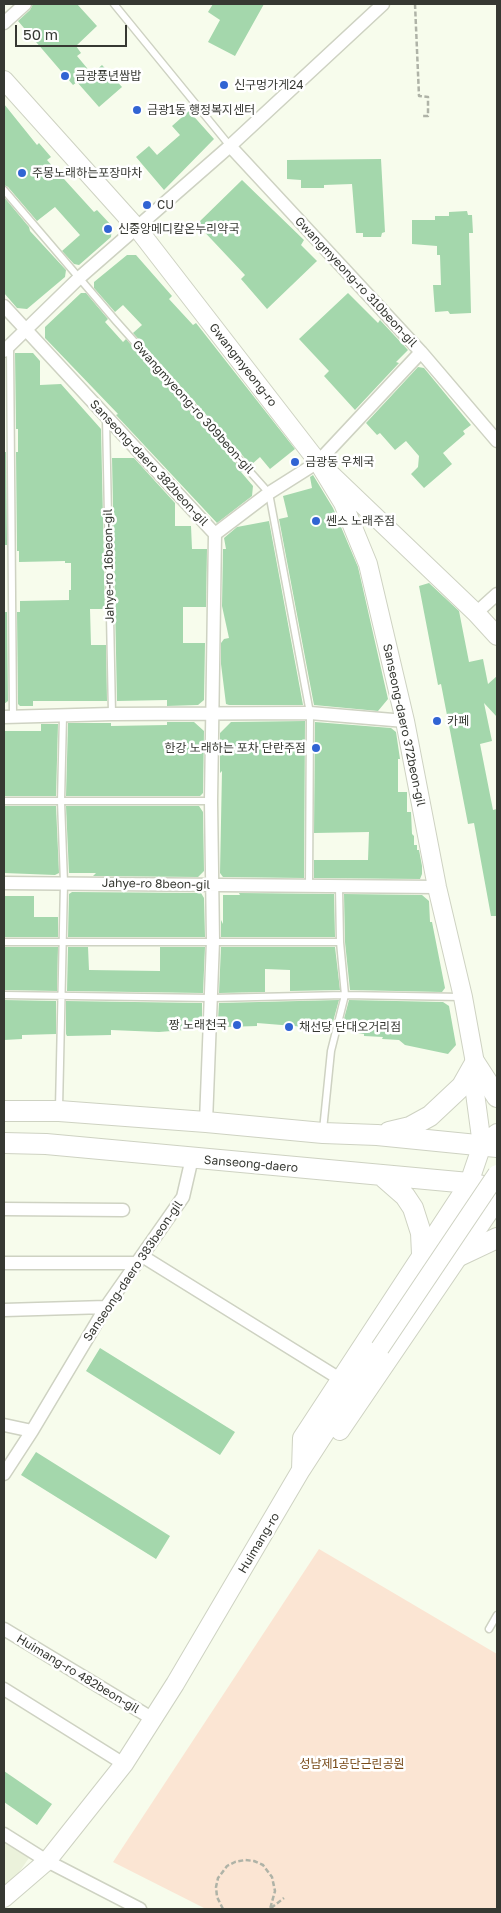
<!DOCTYPE html>
<meta charset="utf-8">
<style>
body{margin:0}
#map{position:relative;width:501px;height:1913px;overflow:hidden;background:#f7fcec;font-family:"Golos Text",sans-serif}
canvas{display:block}
.frame{position:absolute;inset:0;border:5px solid #363832;pointer-events:none}
.scale{position:absolute;left:15px;top:25px;width:112px;height:22px;box-sizing:border-box;border:2px solid #363832;border-top:0;padding-left:6px;font-size:15px;line-height:18px;white-space:nowrap;color:#363832;-webkit-text-stroke:4px #fff;paint-order:stroke}
</style>
<div id="map">
<canvas width="501" height="1913"></canvas>
<div class="frame"></div>
<div class="scale">50 m</div>
</div>
<script>
const context = document.querySelector('canvas').getContext('2d');
context.lineJoin = 'round';
function paint(path, color) {
  context.fillStyle = color;
  context.fill(path, 'evenodd');
}
function toPath(rows) {
  const path = new Path2D();
  for (const r of rows) {
    path.moveTo(r[0], r[1]);
    for (let i = 2; i < r.length; i += 2) path.lineTo(r[i], r[i + 1]);
  }
  return path;
}
function stroke(path, color, width, dash) {
  context.strokeStyle = color;
  context.lineWidth = width;
  context.lineCap = dash ? 'butt' : 'round';
  context.setLineDash(dash || []);
  context.stroke(path);
}
function drawText(font, color, halo, rows, align = 'center') {
  context.font = font + ' "Golos Text","Noto Sans KR",sans-serif';
  context.lineWidth = 5;
  context.setLineDash([]);
  context.textBaseline = 'middle';
  context.strokeStyle = halo;
  context.fillStyle = color;
  for (const [text, x, y, turn = 0] of rows) {
    context.save();
    context.translate(x, y);
    context.rotate((+turn || 0) * Math.PI / 180);
    context.textAlign = isNaN(turn) ? turn : align;
    if (halo) context.strokeText(text, 0, 0);
    context.fillText(text, 0, 0);
    context.restore();
  }
}
paint(toPath([
 [4,1839,31,1855,4,1894]
]), '#ebf2db');
paint(toPath([
 [319,1549,497,1654,497,1909,206,1909,113,1862]
]), '#fbe5d3');
paint(toPath([
 [33,4,77,4,97,26,76,46,81,53,77,56,92,74,102,65,122,87,99,107,77,82,73,85,18,21,30,10],
 [213,4,264,4,235,56,208,42,220,20,208,12],
 [4,104,37,145,39,143,51,157,47,160,64,179,94,212,97,210,112,226,111,237,79,265,74,264,62,251,80,235,55,207,37,221,8,187,4,185],
 [189,111,214,139,164,190,136,157,149,146,157,155,180,135,172,126],
 [381,159,385,232,382,233,381,237,363,237,363,233,356,233,352,184,324,185,324,188,301,188,301,180,287,179,287,160],
 [242,180,304,240,301,245,317,261,267,309,241,279,245,275,197,224],
 [4,197,29,227,30,231,66,270,65,277,27,309,17,308,4,293],
 [467,211,468,215,472,215,473,233,469,233,471,313,450,314,448,311,435,312,433,285,441,285,440,255,437,255,437,246,412,244,412,220,435,220,435,216,449,216,449,212],
 [127,255,136,255,172,296,169,299,193,325,196,323,295,449,270,469,260,457,251,465,133,333,142,325,123,305,115,312,94,288,94,282],
 [81,293,86,293,108,319,105,322,123,342,126,339,243,471,241,472,253,486,252,496,217,523,116,415,118,414,45,338,45,327],
 [348,293,378,323,380,320,408,350,396,362,399,363,355,410,324,376,329,371,299,339],
 [15,353,33,353,40,361,40,385,61,384,101,429,105,609,90,609,91,645,106,645,107,701,33,701,33,706,20,706,18,704,17,612,20,612,20,601,69,600,69,590,71,590,71,563,65,563,65,561,19,562,19,551,17,551,16,452,18,452,18,429,16,429],
 [418,367,424,368,471,425,463,431,465,434,443,453,452,464,424,488,411,474,418,467,419,456,406,441,395,450,380,433,377,435,366,423],
 [4,452,6,452,7,545,4,545],
 [112,458,134,458,175,503,175,526,191,526,192,549,207,549,206,607,183,607,183,643,205,643,204,700,198,705,167,706,167,700,117,701],
 [313,475,333,508,358,567,388,699,378,711,314,705,279,519,288,517,283,496,312,488,310,477],
 [269,521,303,705,229,705,226,704,221,664,221,643,224,639,229,638,222,606,223,549,226,549,224,538,237,527],
 [429,583,459,611,469,662,483,659,488,684,497,676,497,717,484,703,492,741,480,744,493,810,497,809,497,916,491,916,474,823,468,824,441,684,438,685,419,586],
 [4,612,7,612,8,701,4,704],
 [305,721,304,878,223,877,220,873,222,771,220,773,220,733,231,722],
 [167,722,194,722,204,731,203,793,200,796,66,796,68,723,111,723,111,726,167,725],
 [315,722,391,728,396,732,400,759,398,759,398,792,407,792,407,812,411,812,412,834,414,836,414,845,417,845,417,850,419,850,422,866,422,874,420,879,314,878,314,860,368,860,369,832,314,833],
 [41,724,58,724,56,796,4,796,4,731,41,731],
 [4,806,56,806,59,873,55,875,4,873],
 [66,806,199,806,203,812,204,871,198,877,93,876,96,873,69,873],
 [72,892,201,893,204,898,205,937,68,937,69,894],
 [239,893,334,894,335,937,221,937,221,920,223,924,223,895,240,895],
 [344,894,422,895,429,901,430,922,432,922,445,988,442,992,350,990,345,942],
 [4,896,34,896,34,917,58,917,58,937,4,937],
 [4,947,58,947,57,991,4,990],
 [68,947,88,947,89,970,160,971,160,947,205,947,203,993,67,991],
 [221,947,335,947,340,990,290,991,290,970,265,969,265,992,219,993],
 [4,1000,56,1001,56,1034,22,1035,22,1039,4,1040],
 [339,1000,331,1029,257,1023,257,1026,226,1027,218,1020,219,1003],
 [349,1000,443,1002,449,1006,456,1045,448,1054,405,1045,399,1040,382,1039,383,1037,364,1036,364,1034,341,1030],
 [66,1001,202,1003,202,1026,197,1029,159,1032,111,1030,111,1035,67,1036,66,1034],
 [100,1348,235,1432,220,1455,86,1371],
 [36,1452,170,1536,156,1559,21,1475],
 [4,1771,52,1804,37,1825,4,1802]
]), '#a4d7ac');
const lane = toPath([
 [114,4,230,146],
 [4,190,116,321,269,493,310,713,309,886],
 [10,346,13,717],
 [106,418,112,714],
 [4,801,211,801],
 [4,942,340,942],
 [4,995,212,998,345,995,462,997],
 [59,1108,64,883,61,801,63,716],
 [323,1130,331,1051,345,995,340,942,339,887],
 [489,1629,497,1615]
]);
const street = toPath([
 [4,23,25,4],
 [230,146,421,352,497,441],
 [4,306,215,534,211,801,213,941,206,1122],
 [4,351,79,278,230,146,383,4],
 [215,534,269,493,318,462,421,352],
 [476,613,497,594],
 [4,717,112,714,310,713,405,721],
 [4,883,437,887],
 [4,1209,123,1210],
 [142,1256,340,1379],
 [4,1263,137,1263],
 [4,1310,106,1307],
 [4,1425,32,1431],
 [4,1474,32,1431,106,1307,183,1197,192,1158],
 [4,1629,153,1719],
 [4,1689,124,1764],
 [4,1834,47,1861,140,1909]
]);
const secondary = toPath([
 [4,80,137,228,318,462,476,613,497,636],
 [482,1145,497,1133],
 [340,1431,497,1200],
 [301,1470,302,1438,469,1183,482,1145,475,1093,475,1063,463,997,437,887,405,721,368,564,343,503,318,462],
 [4,1898,47,1861,124,1764,175,1684,301,1470,380,1348]
]);
const primary = toPath([
 [4,1111,59,1111,206,1122,323,1133,377,1135,497,1147],
 [389,1132,410,1127,430,1116,462,1086,475,1063,497,1097],
 [4,1143,46,1144,469,1183,497,1189],
 [381,1175,405,1196,413,1208,421,1233,422,1254],
 [459,1256,497,1238]
]);
stroke(lane, '#ced2c2', 9);
stroke(street, '#ced2c2', 15);
stroke(secondary, '#ced2c2', 20);
stroke(primary, '#ced2c2', 22);
stroke(toPath([
 [415,4,419,96,428,97,428,116,421,116],
 [271,1908,284,1898],
 [223,1909,217,1897,216,1887,218,1878,227,1866,235,1862,245,1860,254,1861,263,1865,272,1877,275,1891,270,1909]
]), '#afb3a7', 2.5, [5, 2.5]);
stroke(lane, '#fff', 6);
stroke(street, '#fff', 12);
stroke(secondary, '#fff', 18);
stroke(primary, '#fff', 20);
const secondaryBridge = toPath([
 [380,1348,497,1174]
]);
stroke(secondaryBridge, '#ced2c2', 20, []);
stroke(secondaryBridge, '#fff', 18);
for (const [x, y, r, color] of [
 [65,76,5,"#3164d3"],
 [224,85,5,"#3164d3"],
 [137,110,5,"#3164d3"],
 [22,173,5,"#3164d3"],
 [147,205,5,"#3164d3"],
 [108,229,5,"#3164d3"],
 [295,462,5,"#3164d3"],
 [316,521,5,"#3164d3"],
 [437,721,5,"#3164d3"],
 [316,748,5,"#3164d3"],
 [237,1025,5,"#3164d3"],
 [289,1027,5,"#3164d3"]
]) {
  const dot = new Path2D();
  dot.arc(x, y, r, 0, 2 * Math.PI);
  context.fillStyle = color;
  context.fill(dot);
  stroke(dot, '#fff', 2);
}
drawText('12px', '#363832', '#fff', [
 ["금광풍년쌈밥",75,76],
 ["신구멍가게24",234,85],
 ["금광1동 행정복지센터",147,110],
 ["주몽노래하는포장마차",32,173],
 ["CU",157,205],
 ["신중앙메디칼온누리약국",118,229],
 ["금광동 우체국",305,462],
 ["쎈스 노래주점",326,521],
 ["카페",447,721],
 ["한강 노래하는 포차 단란주점",306,748,"right"],
 ["짱 노래천국",227,1025,"right"],
 ["채선당 단대오거리점",299,1027]
], 'left');
drawText('12px', '#363832', '#fff', [
 ["Gwangmyeong-ro 310beon-gil",356,282,47],
 ["Gwangmyeong-ro",243,365,52],
 ["Gwangmyeong-ro 309beon-gil",193,407,48],
 ["Sanseong-daero 382beon-gil",149,463,47],
 ["Jahye-ro 16beon-gil",109,566,-91],
 ["Sanseong-daero 372beon-gil",404,725,78],
 ["Jahye-ro 8beon-gil",156,884,1],
 ["Sanseong-daero",251,1164,5],
 ["Sanseong-daero 383beon-gil",133,1271,-56],
 ["Huimang-ro",259,1543,-59],
 ["Huimang-ro 482beon-gil",78,1674,31]
]);
drawText('12px', '#784a18', '#fff', [
 ["성남제1공단근린공원",352,1764]
]);
</script>
